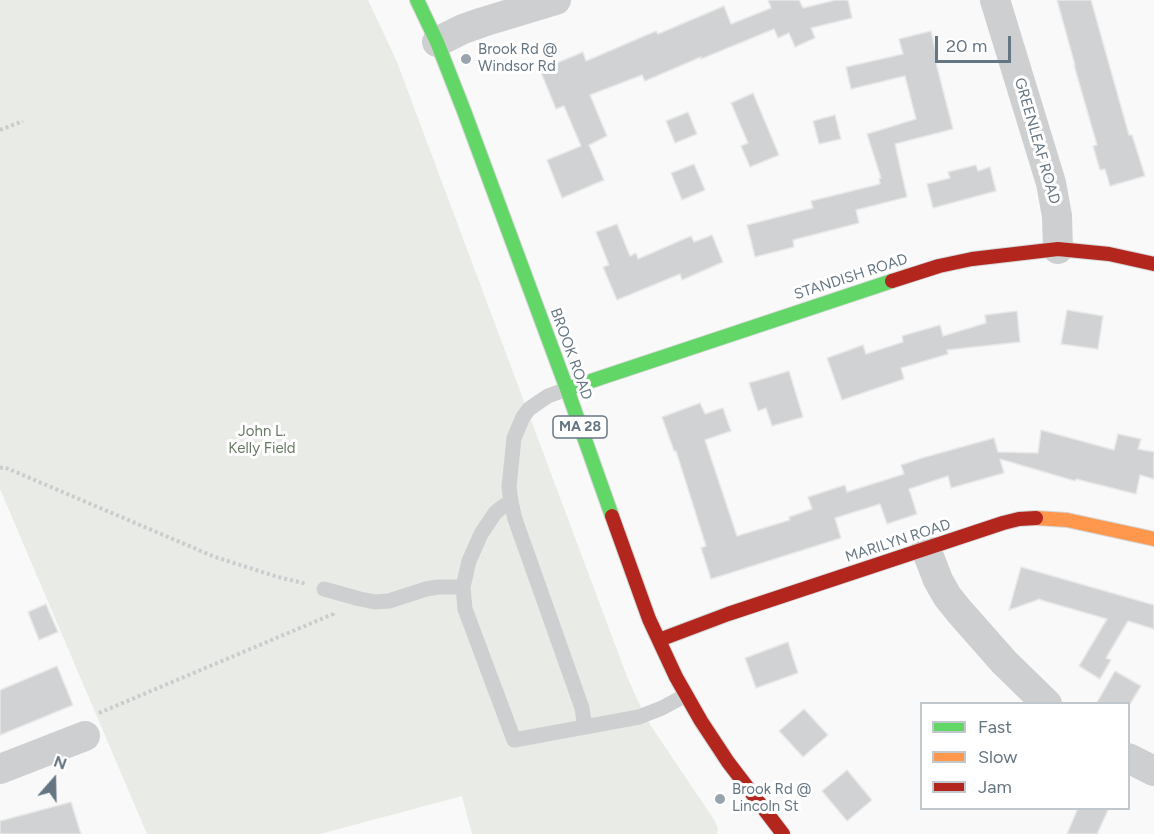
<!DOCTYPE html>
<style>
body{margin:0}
#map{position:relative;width:1154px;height:834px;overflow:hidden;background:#f9f9f9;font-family:Figtree,sans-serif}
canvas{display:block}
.legend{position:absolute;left:920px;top:702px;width:210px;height:108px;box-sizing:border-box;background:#fff;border:2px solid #c1c8cd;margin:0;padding:8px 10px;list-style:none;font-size:18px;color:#657683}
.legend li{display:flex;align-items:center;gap:12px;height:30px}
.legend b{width:30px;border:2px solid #c1c8cd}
.north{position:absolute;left:24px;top:750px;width:60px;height:60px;-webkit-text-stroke:4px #fff;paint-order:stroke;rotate:20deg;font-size:16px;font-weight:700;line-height:24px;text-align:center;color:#657683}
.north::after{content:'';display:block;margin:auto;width:21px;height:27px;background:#657683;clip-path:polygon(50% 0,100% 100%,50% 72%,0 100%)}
.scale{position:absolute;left:935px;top:36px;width:76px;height:27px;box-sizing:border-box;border:3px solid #657683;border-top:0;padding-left:8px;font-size:18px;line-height:21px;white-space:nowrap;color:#657683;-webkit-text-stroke:4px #fff;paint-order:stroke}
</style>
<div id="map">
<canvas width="1154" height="834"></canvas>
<ul class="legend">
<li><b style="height:8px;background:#63d668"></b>Fast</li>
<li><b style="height:8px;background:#ff974d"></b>Slow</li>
<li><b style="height:8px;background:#b3261e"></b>Jam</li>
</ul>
<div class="north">N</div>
<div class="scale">20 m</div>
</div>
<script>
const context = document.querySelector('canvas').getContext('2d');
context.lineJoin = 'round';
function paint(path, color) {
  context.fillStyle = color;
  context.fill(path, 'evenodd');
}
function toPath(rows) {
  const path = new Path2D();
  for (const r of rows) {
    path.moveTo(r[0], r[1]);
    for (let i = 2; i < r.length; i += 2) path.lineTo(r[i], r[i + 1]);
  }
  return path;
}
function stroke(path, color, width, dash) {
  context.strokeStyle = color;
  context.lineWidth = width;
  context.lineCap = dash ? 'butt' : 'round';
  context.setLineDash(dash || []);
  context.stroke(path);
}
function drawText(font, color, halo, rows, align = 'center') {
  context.font = font + ' Figtree,sans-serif';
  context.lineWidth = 6;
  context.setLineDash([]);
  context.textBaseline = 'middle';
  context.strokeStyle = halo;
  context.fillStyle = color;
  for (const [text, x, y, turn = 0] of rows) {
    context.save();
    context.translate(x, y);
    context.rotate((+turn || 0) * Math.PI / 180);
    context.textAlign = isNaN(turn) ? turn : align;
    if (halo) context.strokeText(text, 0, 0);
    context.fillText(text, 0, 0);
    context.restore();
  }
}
paint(toPath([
 [0,0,368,0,397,62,626,674,637,699,651,726,715,821,718,829,717,834,472,834,462,796,320,834,147,834,0,489]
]), '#e8ebe6');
const building = toPath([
 [768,0,799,0,803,8,836,0,848,0,852,18,811,28,815,38,795,47,789,33,778,38,774,29,701,59,701,57,645,81,642,75,590,95,607,136,589,145,604,180,562,198,547,160,581,146,564,106,556,109,540,70,583,52,586,61,656,31,658,34,724,6,731,24,771,8,768,0],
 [1057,0,1091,0,1129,135,1132,135,1145,176,1110,186,1105,169,1100,170,1093,146,1097,145,1074,65,1075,65,1057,0],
 [931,31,938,62,936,63,953,129,895,144,907,197,856,210,859,223,793,240,794,247,755,257,747,225,813,208,811,201,880,184,879,179,881,178,867,134,916,119,905,76,851,89,846,67,903,54,899,39,931,31],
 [753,93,779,155,750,167,741,146,748,143,731,103,753,93],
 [688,112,697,134,675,143,666,121,688,112],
 [835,115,841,139,819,144,813,121,835,115],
 [694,164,705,190,682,200,671,173,694,164],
 [976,165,978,171,990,167,996,191,933,208,927,184,950,178,948,172,976,165],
 [617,224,630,256,636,253,638,259,691,236,694,242,712,235,723,262,682,280,680,274,617,300,603,267,609,265,596,232,617,224],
 [1067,310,1103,316,1098,349,1061,344,1067,310],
 [1017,311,1020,342,947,350,948,354,901,368,904,379,842,400,827,358,863,345,866,354,903,342,902,336,940,325,943,336,986,323,985,315,1017,311],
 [789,371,803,417,772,426,766,408,758,411,749,383,789,371],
 [700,403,705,414,723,408,731,431,705,440,737,536,790,520,789,517,812,509,808,497,845,485,847,492,904,474,901,465,922,458,994,438,998,452,1038,453,1041,430,1114,450,1118,434,1141,439,1138,449,1154,452,1154,479,1140,475,1136,494,1076,479,1075,481,1000,459,1004,473,951,488,948,476,909,489,917,514,887,524,880,504,835,518,841,538,711,579,701,548,706,546,676,451,674,451,662,417,700,403],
 [1021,567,1154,605,1154,629,1128,621,1106,658,1111,660,1100,679,1079,666,1107,619,1041,600,1040,599,1009,610,1021,567],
 [46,604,58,632,39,640,28,612,46,604],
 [788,642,798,673,756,688,745,658,788,642],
 [57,666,73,705,0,735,0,690,57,666],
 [1115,671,1141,686,1130,704,1096,704,1115,671],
 [804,709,828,735,803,757,779,731,804,709],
 [847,770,872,800,847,821,822,791,847,770],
 [71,802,81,834,0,834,0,821,71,802],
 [1078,808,1109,808,1097,834,1067,834,1078,808]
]);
paint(building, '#d0d2d3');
stroke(building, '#e8e8e8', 1.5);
const fast = toPath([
 [417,0,437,42,464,111,567,389,612,516],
 [567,389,892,281]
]);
const slow = toPath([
 [1036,518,1067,520,1154,539]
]);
const jam = toPath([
 [892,281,939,266,972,259,1058,249,1109,254,1154,264],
 [612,516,649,619,676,677,701,721,728,762,783,834],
 [659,640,728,614,1003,523,1019,519,1036,518]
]);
stroke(fast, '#d5d6d7', 16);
stroke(slow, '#d5d6d7', 16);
stroke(jam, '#d5d6d7', 16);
stroke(toPath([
 [0,130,23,121],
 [0,468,4,467,215,557,278,577,307,584],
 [99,713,333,614,334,612]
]), '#cbcccd', 4, [3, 3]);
stroke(toPath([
 [567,389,548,396,539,402,529,409,523,417,514,438,509,487,511,502,515,519,582,708,585,727],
 [511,502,502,507,495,513,481,534,469,561,463,587,465,609,514,740,639,717,662,708,686,695],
 [324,589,360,599,375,602,389,601,426,589,438,587,463,587]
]), '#cecfd0', 15);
stroke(toPath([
 [995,0,1051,183,1057,216,1058,249],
 [437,42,463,29,483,22,556,0],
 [926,549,938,580,947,596,959,611,1004,662,1047,704],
 [1128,758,1154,771],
 [0,769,85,736]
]), '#cecfd0', 30);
stroke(fast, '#63d668', 14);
stroke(slow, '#ff974d', 14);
stroke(jam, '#b3261e', 14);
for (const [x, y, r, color] of [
 [466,59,6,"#99a4ac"],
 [720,799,6,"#99a4ac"]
]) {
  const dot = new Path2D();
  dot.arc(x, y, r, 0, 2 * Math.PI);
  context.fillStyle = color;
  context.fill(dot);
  stroke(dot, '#fff', 2);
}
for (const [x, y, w] of [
 [580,427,54]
]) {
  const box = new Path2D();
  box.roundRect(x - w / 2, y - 11, w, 22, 4.5);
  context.fillStyle = '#fff';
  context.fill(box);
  stroke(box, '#657683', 1.5);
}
drawText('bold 14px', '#657683', null, [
 ["MA 28",580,427]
]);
drawText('15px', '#657683', '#fff', [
 ["Brook Rd @",478,50],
 ["Windsor Rd",478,67],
 ["Brook Rd @",732,790],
 ["Lincoln St",732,807]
], 'left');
drawText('15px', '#657683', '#fff', [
 ["GREENLEAF ROAD",1037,141,74],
 ["STANDISH ROAD",851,277,-18],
 ["BROOK ROAD",571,354,70],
 ["MARILYN ROAD",898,541,-18]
]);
drawText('15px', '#687a64', '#fff', [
 ["John L.",262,432],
 ["Kelly Field",262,449]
]);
</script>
